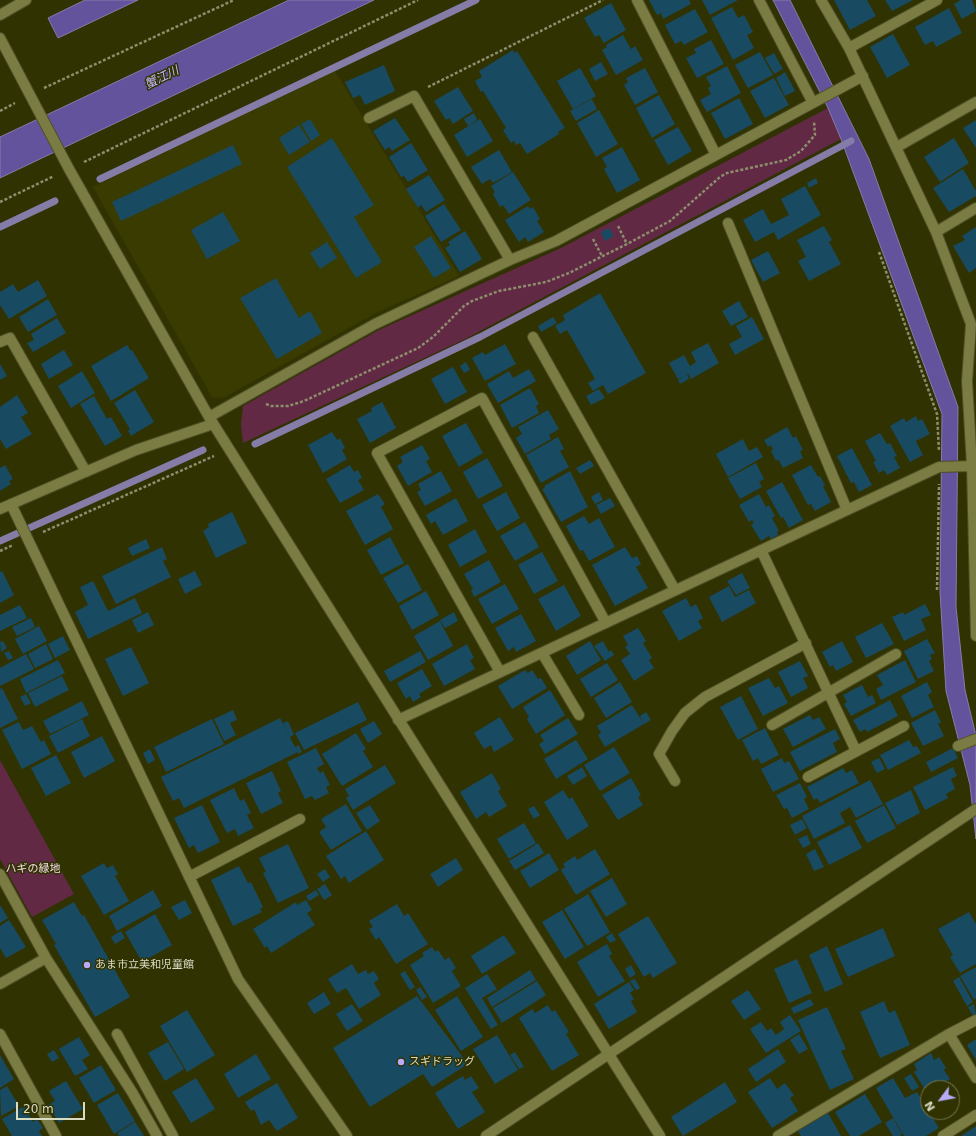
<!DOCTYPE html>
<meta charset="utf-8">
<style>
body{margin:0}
#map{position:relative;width:976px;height:1136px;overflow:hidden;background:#303202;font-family:"DejaVu Sans",sans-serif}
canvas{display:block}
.north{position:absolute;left:920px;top:1080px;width:40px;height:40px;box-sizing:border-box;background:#303202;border:1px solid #74764f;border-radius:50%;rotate:238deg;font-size:11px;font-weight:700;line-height:16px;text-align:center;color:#d9dbc3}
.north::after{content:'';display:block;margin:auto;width:14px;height:18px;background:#b8abf7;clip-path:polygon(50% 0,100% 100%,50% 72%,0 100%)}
.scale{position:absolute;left:16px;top:1102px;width:69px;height:18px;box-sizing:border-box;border:2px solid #d9dbc3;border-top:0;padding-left:5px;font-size:12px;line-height:14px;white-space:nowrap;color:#d9dbc3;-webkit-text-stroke:3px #303202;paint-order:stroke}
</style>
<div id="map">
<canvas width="976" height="1136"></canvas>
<div class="north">N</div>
<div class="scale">20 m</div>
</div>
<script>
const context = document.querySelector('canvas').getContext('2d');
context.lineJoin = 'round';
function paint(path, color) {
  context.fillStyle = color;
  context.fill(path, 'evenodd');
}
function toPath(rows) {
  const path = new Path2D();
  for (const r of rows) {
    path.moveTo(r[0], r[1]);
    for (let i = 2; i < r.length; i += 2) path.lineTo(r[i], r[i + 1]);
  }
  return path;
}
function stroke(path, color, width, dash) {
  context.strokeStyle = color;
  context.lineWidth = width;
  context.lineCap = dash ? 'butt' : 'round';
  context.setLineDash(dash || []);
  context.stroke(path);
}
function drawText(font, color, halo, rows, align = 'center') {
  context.font = font + ' "DejaVu Sans","Noto Sans JP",sans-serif';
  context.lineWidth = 3;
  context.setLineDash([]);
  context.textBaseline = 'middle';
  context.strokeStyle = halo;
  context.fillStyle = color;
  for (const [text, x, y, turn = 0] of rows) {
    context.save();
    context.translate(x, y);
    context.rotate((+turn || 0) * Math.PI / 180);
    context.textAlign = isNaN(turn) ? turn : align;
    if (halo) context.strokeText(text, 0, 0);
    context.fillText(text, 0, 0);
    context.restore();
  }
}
paint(toPath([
 [335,71,459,276,374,314,223,398,212,397,93,187]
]), '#3a3b00');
paint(toPath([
 [828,108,841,139,465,339,243,443,241,424,243,406,379,330,561,248],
 [0,760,74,894,32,917,0,859]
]), '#622945');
const water = toPath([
 [85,0,138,0,58,38,48,18,85,0],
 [289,0,374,0,0,178,0,137,289,0],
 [773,0,790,0,869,159,958,407,956,607,965,690,976,736,976,839,970,785,946,691,940,592,942,414,841,139,828,108,773,0]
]);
paint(water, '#63539d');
stroke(water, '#867ca8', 1);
stroke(toPath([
 [100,179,476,0],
 [0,227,55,201],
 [255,444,480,337,851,141],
 [0,541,203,450]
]), '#867ca8', 7);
paint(toPath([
 [649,0,689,0,691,4,663,19,661,13,657,15],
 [702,0,738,0,710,15],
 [834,0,867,0,876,16,850,30],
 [885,0,913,0,892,11],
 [961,0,972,0,976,11,962,19,954,4],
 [611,3,626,30,604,43,599,35,595,37,584,18],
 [732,7,738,18,744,15,753,32,747,35,754,48,733,60,711,18],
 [949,8,962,33,936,47,933,41,925,45,915,27],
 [695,9,708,32,684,45,681,41,675,44,665,25],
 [893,34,910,65,887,78,870,47],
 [623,35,631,49,635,46,643,60,616,75,602,50,607,47,606,45],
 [711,40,724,64,697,78,686,58,696,53,694,49],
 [513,50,514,53,517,51,565,128,558,132,559,134,527,154,520,143,516,145,514,141,511,143,503,130,506,128,483,91,481,92,475,81,482,77,479,71],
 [760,52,773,75,748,88,735,65],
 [774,53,783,69,774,74,765,58],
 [601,62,608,74,595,81,589,69],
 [384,65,395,91,365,105,360,95,353,98,345,82],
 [727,66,741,93,707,112,700,100,711,94,708,88,711,86,706,77],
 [580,68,596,96,573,109,557,81],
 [645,68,658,92,635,105,624,85,628,82,626,78],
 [785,72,795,91,785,96,776,78],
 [774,78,789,105,765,118,750,91],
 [458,87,473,111,453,124,449,118,446,120,434,101],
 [659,95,675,124,652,138,636,108],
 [739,98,753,124,725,139,711,113],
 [592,99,597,109,576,121,570,111],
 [599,110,618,144,596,157,577,123],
 [474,113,477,120,468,126,464,119],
 [395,118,410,140,392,151,389,147,385,150,373,131],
 [310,119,320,135,311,141,301,124],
 [480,119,493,141,467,157,454,135],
 [976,120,976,148,963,128],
 [299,125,310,142,289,155,279,138],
 [678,127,692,151,668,165,654,140],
 [332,138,374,205,354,217,382,262,356,278,287,167],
 [954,138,969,163,940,182,924,157],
 [411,143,428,170,408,182,404,176,401,177,389,157],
 [233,145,242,164,121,221,112,202],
 [622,147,640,180,617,193,604,169,607,167,602,158],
 [499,150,512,172,493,183,490,179,482,184,471,167],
 [963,169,976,191,976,196,949,212,933,188],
 [513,172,531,200,509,214,503,205,500,207,493,194,495,192,491,186],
 [429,175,445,200,426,212,421,205,418,208,406,189],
 [816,178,818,183,809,188,807,183],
 [805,186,821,215,778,240,774,232,755,242,743,220,763,209,771,224,789,215,781,199],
 [444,204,461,230,441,242,425,216],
 [528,206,530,209,533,207,540,219,537,221,544,232,528,242,525,237,519,242,505,220],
 [223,212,240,241,207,259,191,230],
 [824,226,832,240,829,242,841,264,809,281,798,261,806,257,797,240],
 [976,227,976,268,969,273,953,246,965,240,962,236],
 [609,228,614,236,605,241,601,232],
 [465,231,482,259,460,272,445,248,450,245,448,242],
 [431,236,451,268,434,278,414,247],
 [327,242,337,258,320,269,310,253],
 [768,251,780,273,763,282,751,260],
 [276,278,299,318,310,311,322,333,277,359,240,298],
 [38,280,47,296,9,319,0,305,0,292,13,284,18,292],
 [600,293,646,373,608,394,603,385,593,391,588,383,595,379,567,330,560,334,555,326,565,320,563,315],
 [48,299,57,315,28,332,19,317],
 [739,301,748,317,731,326,722,311],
 [553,317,557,323,541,332,538,326],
 [752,317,764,339,735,355,729,344,742,337,736,326],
 [57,318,66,333,33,352,27,343,34,340,31,334],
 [708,343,719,363,691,379,688,374,687,374,689,379,680,384,678,380,683,377,678,379,669,363,684,355,690,366,696,362,691,352],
 [505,344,516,364,485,381,472,358,483,352,485,355],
 [127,345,131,351,132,350,149,378,111,401,91,366],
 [64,350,73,365,49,379,41,364],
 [466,362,470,370,464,373,460,366],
 [0,364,7,376,0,380],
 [453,367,467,392,445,404,431,379],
 [529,369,536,381,498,403,487,384,509,371,513,378],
 [82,371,95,393,71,408,58,386],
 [530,388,539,404,536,406,539,413,512,428,500,405],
 [599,389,605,398,591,405,586,396],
 [135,390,154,422,131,436,128,431,130,429,114,403],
 [17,395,28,413,21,417,32,434,6,449,0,439,0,407],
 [94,396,107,419,111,417,122,436,105,446,80,404],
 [382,402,396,428,370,443,357,419,372,411,371,408],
 [548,410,559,429,549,435,551,439,525,454,516,438,522,434,518,427],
 [916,416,918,421,922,419,930,434,916,441,923,455,910,462,890,426,904,418,906,422],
 [466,423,483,453,459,467,442,436],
 [787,427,793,438,796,436,803,450,800,451,803,458,783,468,778,459,776,461,771,451,773,450,771,445,768,447,764,440],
 [332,432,337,440,340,438,345,448,342,450,347,459,323,473,308,445],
 [880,433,887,444,890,443,897,456,894,457,900,468,887,475,884,470,879,473,873,462,876,461,865,441],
 [558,437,564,449,560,451,569,467,541,483,526,455],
 [743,439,749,451,757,447,763,457,728,477,716,454],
 [422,445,430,459,426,461,432,472,408,486,397,466,403,462,400,457],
 [852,448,872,485,859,492,854,482,851,483,837,456],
 [487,458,503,486,478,499,463,472],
 [590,460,594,466,580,474,576,468],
 [756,463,764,479,759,482,762,487,740,499,728,478],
 [5,465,13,479,9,481,11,484,0,491,0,468],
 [350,465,354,472,358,470,362,478,358,480,364,490,340,503,326,479],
 [811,465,818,477,820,476,825,485,823,486,831,502,815,511,811,504,808,505,792,475],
 [441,471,452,491,425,506,417,492,421,490,418,484],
 [570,471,588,507,561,522,542,489,545,488,544,486],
 [782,482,803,520,789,528,783,517,781,518,766,491],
 [506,492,520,518,497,531,482,505],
 [599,492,603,500,595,504,591,497],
 [378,494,385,504,381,507,393,529,365,545,346,511],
 [759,494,766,507,769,505,775,516,772,518,779,531,777,532,778,535,771,539,769,536,761,541,751,525,754,523,752,520,749,522,739,505],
 [456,498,468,521,443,535,435,521,431,524,426,515],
 [610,498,615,506,601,514,596,505],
 [232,512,247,543,216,558,203,531,209,527,208,524],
 [584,516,589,524,599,518,615,547,589,561,583,550,580,551,566,526],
 [525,522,539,547,515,561,500,536],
 [475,529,487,552,460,567,448,545],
 [390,537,404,563,381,575,367,550],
 [146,539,150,548,132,556,128,548],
 [162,547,167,559,163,561,171,577,116,604,102,576],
 [625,547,632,558,637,556,641,564,636,567,648,588,615,606,592,565],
 [542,552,558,581,534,594,518,565],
 [489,560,501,582,474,597,471,590,473,589,464,574],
 [408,564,422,590,398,603,383,578],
 [2,571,14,595,0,603,0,572],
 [195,571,202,585,185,594,178,579],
 [742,573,750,588,736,595,727,581],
 [93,581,108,611,135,598,142,613,88,639,75,612,88,605,80,587],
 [505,584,519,609,492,624,478,599],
 [564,585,581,616,556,631,538,599],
 [729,586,735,597,749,590,756,603,722,622,709,597],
 [426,591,439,615,412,630,399,606],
 [686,598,691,607,696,604,703,618,698,621,702,628,679,641,662,611],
 [925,604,931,615,921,619,926,630,904,641,892,617,903,612,904,615],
 [20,605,27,618,0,631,0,615],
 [148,612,154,625,138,633,132,620],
 [454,612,458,621,445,628,440,620],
 [521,614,536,641,516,652,514,647,508,651,495,628],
 [31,618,35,627,17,636,12,627],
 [440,621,453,646,428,660,414,636],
 [882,623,894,644,866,658,855,637],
 [39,626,47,641,23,654,15,639],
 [638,628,646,641,643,643,652,658,649,660,654,668,634,681,621,660,630,654,625,647,628,645,623,636],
 [63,636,70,650,55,658,48,644],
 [927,639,935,653,930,655,932,659,929,661,934,671,918,679,904,651],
 [3,641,7,648,1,652,0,642],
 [590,641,601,660,577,675,566,656],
 [603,641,609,652,611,650,614,655,605,661,594,646],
 [842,641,853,662,836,671,833,665,830,667,822,652],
 [46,644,53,659,35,668,28,654],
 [467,644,474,658,470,660,475,669,444,686,432,664],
 [131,647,149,683,123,696,105,659],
 [9,651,13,658,8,660,4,653],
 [420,651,426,662,390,682,384,671],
 [26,654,34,669,0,686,0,668],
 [58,660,65,673,26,693,20,679],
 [905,660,916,682,881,700,876,689,883,685,877,675],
 [800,661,808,676,803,678,808,688,791,697,778,672],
 [607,663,618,680,591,697,580,679],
 [422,669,432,686,419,694,421,697,413,702,410,696,406,699,397,683],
 [525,670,528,673,532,670,538,679,541,678,547,688,512,709,498,686],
 [62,676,69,690,35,707,28,693],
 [769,678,775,688,779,686,788,703,763,716,748,688],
 [620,682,632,702,606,718,594,698],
 [927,682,932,692,928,695,934,707,912,718,901,696],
 [862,685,868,697,872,695,876,703,851,716,844,704,847,702,843,695],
 [2,688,18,719,0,728,0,689],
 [550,690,565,715,536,734,527,719,529,717,523,707],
 [26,694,31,703,25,706,20,697],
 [741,696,758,729,738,740,720,707],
 [890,700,898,716,867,732,865,729,860,732,853,720],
 [82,701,89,715,50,734,43,721],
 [358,702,367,720,304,750,295,733],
 [632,705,644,724,605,747,598,735,601,733,597,726],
 [233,710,237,720,230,723,236,735,224,741,214,719],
 [935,710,941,722,938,724,944,736,923,746,911,723],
 [646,712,651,720,644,724,640,716],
 [810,715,813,720,819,717,826,729,793,747,783,729],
 [500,717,514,740,494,752,491,745,484,749,474,733],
 [280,718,295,747,299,745,302,752,298,754,298,752,184,808,179,798,173,801,161,777],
 [568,718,578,734,545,754,539,744,544,741,540,735],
 [82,719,90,736,58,753,49,736],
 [212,719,224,744,166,772,154,747],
 [288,721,294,735,290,737,283,723],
 [374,721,382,734,368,743,360,729],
 [19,722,23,730,32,726,41,742,44,740,51,754,22,769,2,730],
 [765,728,779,755,761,764,758,758,753,761,742,740],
 [835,729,840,739,833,743,837,752,800,771,790,752],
 [356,733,366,749,363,751,373,767,342,786,322,754],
 [102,736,115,761,84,778,71,752],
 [576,740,588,759,556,779,544,759],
 [909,740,913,747,917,746,921,753,888,770,880,755],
 [614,747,630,773,600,791,584,765],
 [316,748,324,764,317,768,320,773,323,771,330,785,326,787,329,793,315,800,312,796,305,799,287,762],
 [953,748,958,758,931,772,926,762],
 [150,749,155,760,148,764,143,753],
 [56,755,71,783,46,796,31,768],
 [782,758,784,763,789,761,799,779,773,792,761,769],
 [879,758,885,769,877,773,871,762],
 [385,765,396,783,353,810,346,798,349,796,345,789],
 [582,767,587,776,573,785,567,776],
 [953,767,957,776,951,779,955,789,946,794,948,798,925,810,913,787],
 [843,768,846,773,852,770,859,783,820,803,817,798,814,800,807,787],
 [272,771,281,791,278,793,283,803,261,814,246,783],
 [492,773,501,789,498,791,507,806,489,817,486,812,476,819,460,792],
 [631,778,641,795,638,797,643,805,618,820,602,795],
 [870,780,883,804,856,818,850,807,840,813,845,823,814,839,802,816],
 [800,783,807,797,804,799,809,809,792,818,787,808,784,809,776,795],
 [234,788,240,801,244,799,251,813,247,815,254,828,238,836,235,829,227,833,210,800],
 [563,790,569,799,572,797,589,826,567,840,544,802],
 [911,790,920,813,897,825,885,803],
 [346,804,362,831,331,850,319,832,326,827,321,819],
 [202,805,220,842,198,853,194,845,189,848,174,818],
 [370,805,380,821,367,830,356,813],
 [884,805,896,828,867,843,855,821],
 [534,806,540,815,534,819,528,809],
 [802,819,807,828,795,835,790,825],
 [524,823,536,843,509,859,497,839],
 [850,825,862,848,829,865,817,842],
 [366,831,384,860,349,883,345,876,341,879,326,856],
 [807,835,811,844,803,848,798,839],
 [538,843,544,853,515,870,509,861],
 [288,844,309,888,278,903,263,873,266,872,259,858],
 [595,849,610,874,576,895,561,870,565,867,563,864,575,856,577,860],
 [815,849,824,867,814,871,806,854],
 [549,853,559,870,530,888,520,871],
 [456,858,463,870,438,887,430,874],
 [104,863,107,868,113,865,118,874,115,876,129,901,104,915,81,876],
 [239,866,248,883,251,882,263,907,260,909,262,912,233,926,211,880],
 [325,869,330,877,323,882,317,874],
 [612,878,627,904,606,917,590,891],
 [325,884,332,895,324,900,317,889],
 [153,890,162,906,117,931,109,916],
 [316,890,319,895,309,901,306,896],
 [588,894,610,932,587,946,564,909],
 [185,900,192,913,179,920,171,907],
 [306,900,312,910,307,913,315,925,271,953,267,946,265,948,253,929,296,902,297,905],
 [74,902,82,916,84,915,130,997,95,1017,54,945,56,944,42,920],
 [397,904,404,916,408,913,428,944,396,964,379,937,376,940,369,929,373,927,369,921],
 [0,905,8,918,0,923],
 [562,910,584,947,565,959,542,922],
 [969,912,976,924,976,964,960,973,950,957,953,955,938,929],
 [155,914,172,945,142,962,125,932],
 [648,916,677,963,653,978,650,973,644,977,618,934],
 [9,920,26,947,6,958,0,948,0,926],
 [883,928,895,956,848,977,835,949],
 [121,931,125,938,115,944,111,937],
 [612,933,616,940,610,943,606,937],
 [504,935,516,953,482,974,471,956],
 [607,944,612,954,609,956,625,981,598,997,577,962],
 [827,946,843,984,825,992,809,955],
 [432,947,435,952,438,950,445,960,449,957,456,968,452,971,461,986,433,1003,410,965,424,956,422,953],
 [797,959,812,993,789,1003,774,969],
 [352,964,358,974,366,970,368,974,374,971,379,979,374,983,381,995,359,1009,346,988,337,993,328,979],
 [631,965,636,974,630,978,625,969],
 [976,967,976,998,974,1000,960,976],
 [530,970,536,980,492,1007,487,998],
 [405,971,415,987,410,990,400,974],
 [487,974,497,989,482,998,498,1025,491,1029,465,988],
 [959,977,973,1002,967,1006,953,981],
 [635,979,640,988,636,990,630,981],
 [537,981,546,995,502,1023,493,1008],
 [629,982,634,990,630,993,634,999,631,1001,637,1012,609,1029,594,1004],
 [420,987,427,997,422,1000,416,990],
 [748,990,761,1009,744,1020,731,1001],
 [324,992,331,1004,314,1014,307,1003],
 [417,996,468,1064,432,1087,423,1074,370,1107,333,1048],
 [457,996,483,1037,461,1051,435,1010],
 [810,999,814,1005,794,1014,791,1008],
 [884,1001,889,1013,895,1010,910,1045,880,1058,860,1012],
 [352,1004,363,1021,347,1031,336,1014],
 [974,1004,976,1014,973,1016,968,1007],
 [548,1005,552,1012,555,1010,569,1032,566,1034,579,1055,552,1071,519,1018,532,1009,535,1013],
 [827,1007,846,1049,841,1051,854,1079,830,1090,798,1020],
 [187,1010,215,1055,187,1072,160,1026],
 [790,1015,801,1031,766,1053,750,1029,761,1022,767,1031,771,1028,776,1035,784,1029,780,1022],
 [799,1034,808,1049,799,1054,790,1040],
 [497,1035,518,1070,495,1084,473,1049],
 [79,1037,90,1055,82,1060,88,1069,75,1076,59,1049],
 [976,1039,976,1060,967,1045],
 [168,1042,184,1069,165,1081,148,1053],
 [778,1049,786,1062,756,1082,748,1069],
 [54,1050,59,1058,52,1062,47,1054],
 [515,1052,524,1067,519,1069,510,1055],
 [931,1053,934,1060,939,1057,946,1068,944,1070,950,1079,935,1088,928,1088,927,1093,914,1072,917,1070,914,1064],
 [256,1054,271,1079,238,1098,224,1074],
 [0,1055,14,1079,0,1088],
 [101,1065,116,1090,94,1103,79,1078],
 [911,1074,919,1087,912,1091,904,1078],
 [463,1076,465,1080,471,1076,479,1088,472,1092,485,1112,458,1129,435,1093],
 [196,1078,215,1109,191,1123,172,1092],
 [770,1078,777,1089,785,1083,794,1095,790,1098,798,1111,772,1128,748,1092],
 [893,1078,905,1098,917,1092,939,1128,926,1136,904,1136,876,1088],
 [66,1081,83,1109,59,1123,48,1105,55,1101,49,1091],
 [725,1082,737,1102,683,1136,671,1117],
 [277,1083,298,1118,277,1131,269,1120,261,1125,254,1109,251,1111,245,1102],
 [7,1086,19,1106,1,1116,0,1090],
 [118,1093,135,1121,114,1134,97,1105],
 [865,1094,882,1122,859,1136,850,1136,835,1112],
 [24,1106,33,1122,37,1119,43,1128,39,1131,42,1136,12,1136,2,1119],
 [828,1113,841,1136,801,1136,798,1131],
 [893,1118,902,1134,900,1136,893,1136,885,1123],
 [135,1122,144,1136,119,1136,117,1133],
 [976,1126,976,1136,961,1136]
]), '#184b61');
const minor = toPath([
 [637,0,716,155],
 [759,0,813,103],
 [821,0,849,48],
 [937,0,849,48,936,232,971,324,967,381,972,466],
 [0,15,26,0],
 [0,38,69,169,209,417,660,1136],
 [369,118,414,96,510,260],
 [897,147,976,102],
 [728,223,847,510],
 [936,232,976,208],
 [533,337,675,590],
 [0,342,10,338,86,472],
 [209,417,375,324,510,260,556,241,863,76],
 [11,504,238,979,347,1136],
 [0,509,136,450,213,424],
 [761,550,856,751],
 [542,653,579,715],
 [500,672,377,453,482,398,606,623],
 [398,720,939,467,972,466,976,636],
 [772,725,896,654],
 [958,746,976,739],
 [808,777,904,726],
 [675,781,659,754,672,731,685,713,705,697,806,643],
 [0,874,46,958,132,1092,157,1136],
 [189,877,300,819],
 [0,984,46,958],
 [0,1034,56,1136],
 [117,1034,173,1136],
 [949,1034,976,1078],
 [486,1136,976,809],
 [778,1136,949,1034,976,1020],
 [943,1136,976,1115]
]);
stroke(minor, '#4e5025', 12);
stroke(toPath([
 [428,87,603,0],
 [44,88,234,0],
 [0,111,15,103],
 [84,162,418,0],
 [0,202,54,176],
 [618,226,627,244],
 [593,239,602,256],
 [879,252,937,414,939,451],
 [266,404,271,406,288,406,304,401,418,348,433,337,464,306,472,301,499,291,546,282,569,273,627,244,670,221,720,177,727,173,786,160,801,151,815,135,814,121],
 [43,532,214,456],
 [0,551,13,545],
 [937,590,939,484]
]), '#8c8e6c', 2.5, [3, 2]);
stroke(minor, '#7a7c43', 10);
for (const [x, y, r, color] of [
 [87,965,4,"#b8abf7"],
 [401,1062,4,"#b8abf7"]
]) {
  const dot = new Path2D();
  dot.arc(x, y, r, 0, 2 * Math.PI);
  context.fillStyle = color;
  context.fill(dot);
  stroke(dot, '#303202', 1.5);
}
drawText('11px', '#f4dce6', '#303202', [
 ["ハギの緑地",33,869]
]);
drawText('11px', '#d9dbc3', '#303202', [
 ["あま市立美和児童館",95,965],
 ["スギドラッグ",409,1062]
], 'left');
drawText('italic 12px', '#c4bbf9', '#303202', [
 ["蟹江川",162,78,-26]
]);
</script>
